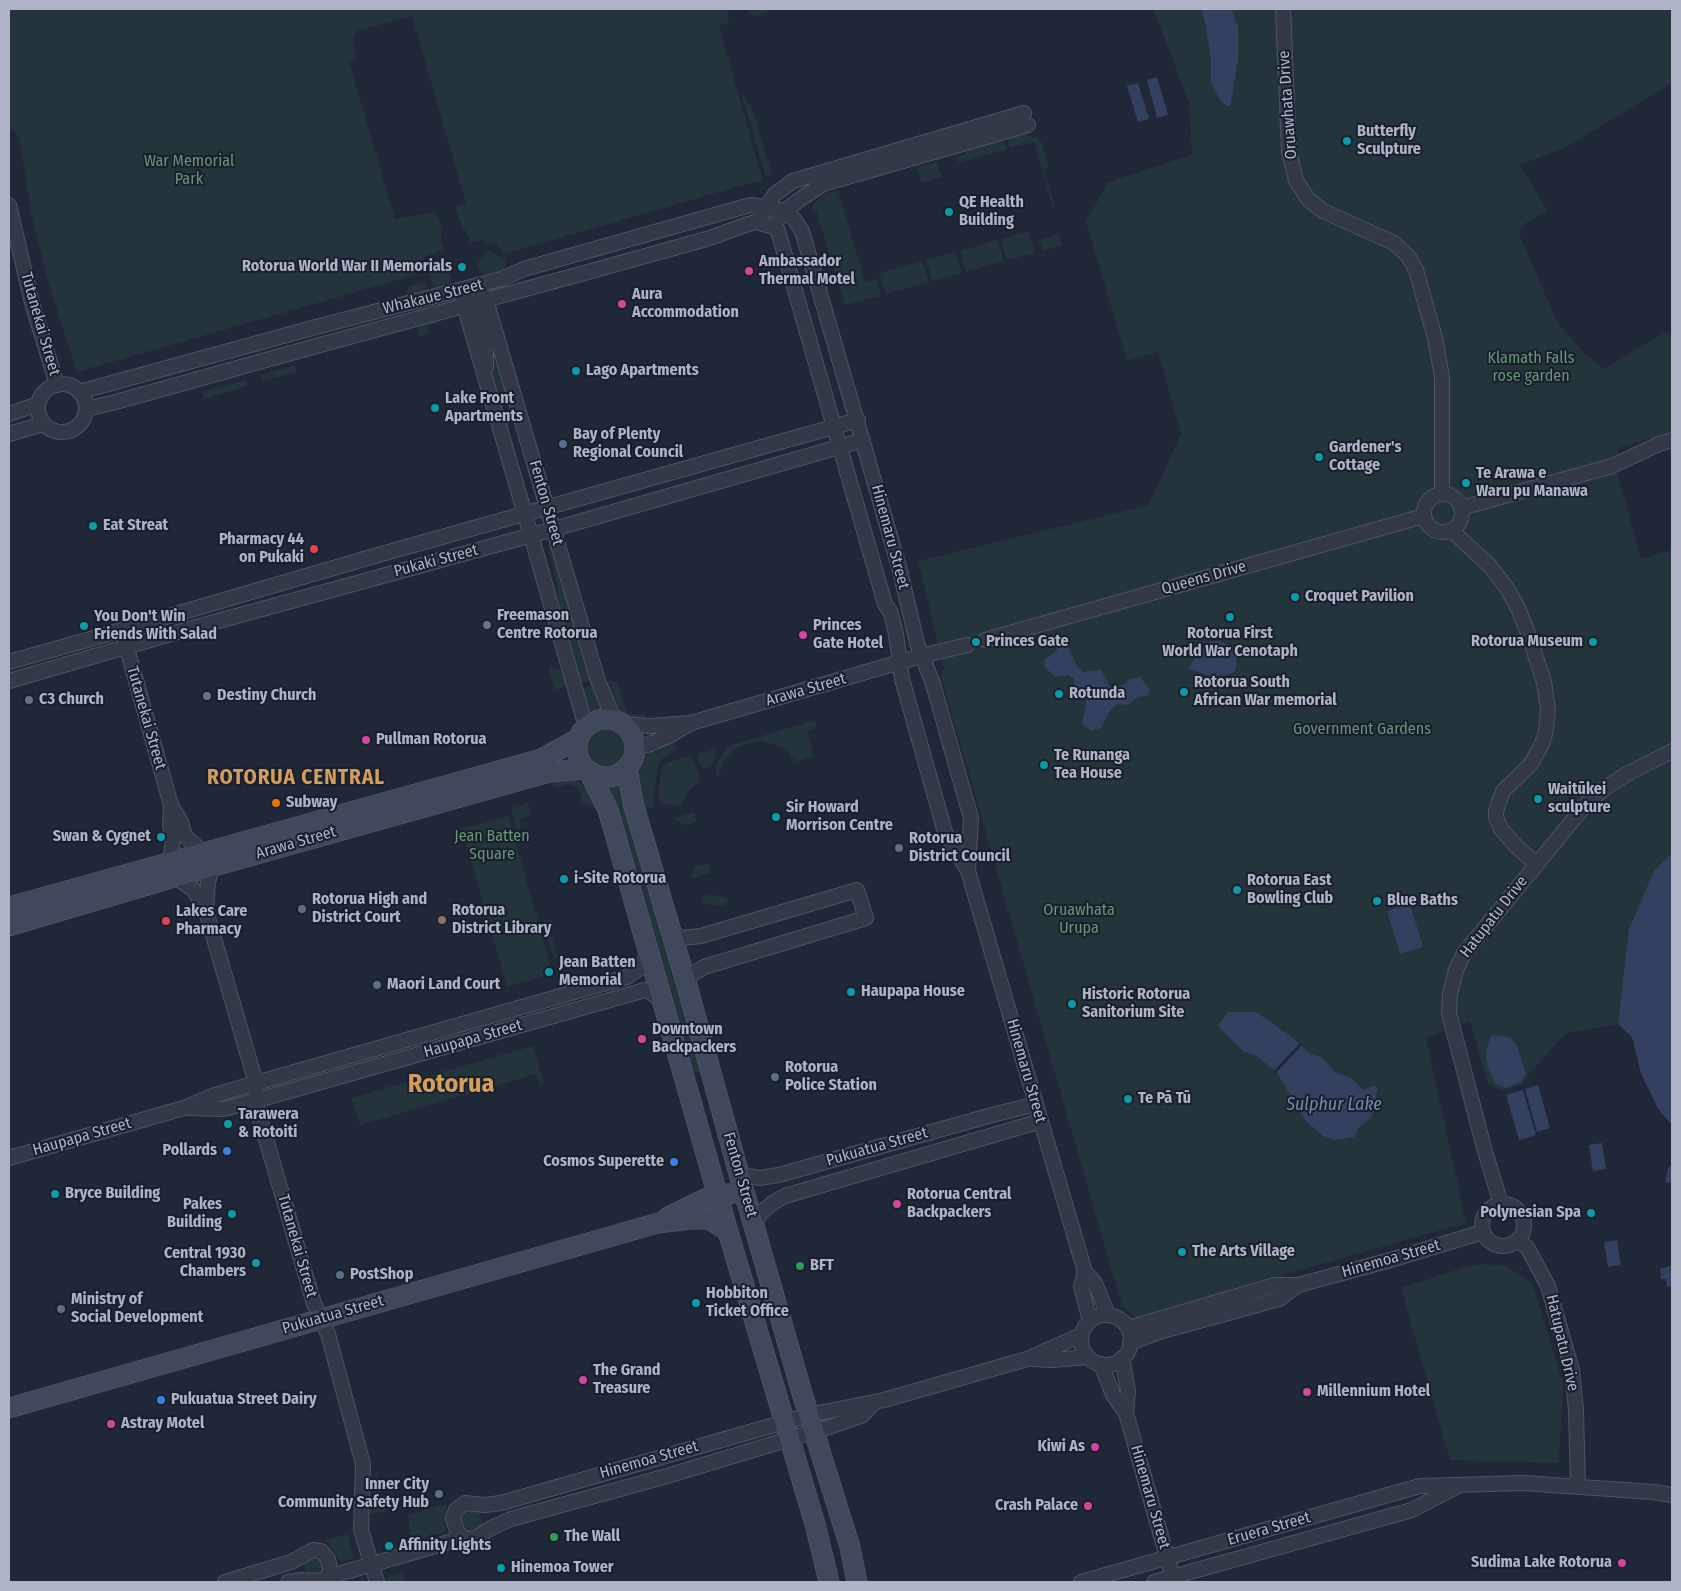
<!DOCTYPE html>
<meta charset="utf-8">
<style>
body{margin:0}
#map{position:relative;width:1681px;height:1591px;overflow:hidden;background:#202737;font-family:"Fira Sans Condensed",sans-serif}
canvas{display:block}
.frame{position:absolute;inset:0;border:10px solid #aeb4c5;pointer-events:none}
</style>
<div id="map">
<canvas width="1681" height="1591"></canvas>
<div class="frame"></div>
</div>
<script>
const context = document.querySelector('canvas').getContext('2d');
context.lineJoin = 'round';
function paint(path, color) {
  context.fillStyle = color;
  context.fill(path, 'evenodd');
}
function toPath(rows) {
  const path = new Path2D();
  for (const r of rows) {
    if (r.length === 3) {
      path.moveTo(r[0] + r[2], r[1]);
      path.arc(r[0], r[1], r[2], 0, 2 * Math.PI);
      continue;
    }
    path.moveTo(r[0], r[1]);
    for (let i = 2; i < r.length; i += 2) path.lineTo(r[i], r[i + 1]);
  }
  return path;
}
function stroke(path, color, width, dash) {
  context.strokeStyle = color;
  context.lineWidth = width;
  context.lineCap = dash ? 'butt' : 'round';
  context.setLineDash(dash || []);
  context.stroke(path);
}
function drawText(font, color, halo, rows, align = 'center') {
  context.font = font + ' "Fira Sans Condensed",sans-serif';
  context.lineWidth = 4;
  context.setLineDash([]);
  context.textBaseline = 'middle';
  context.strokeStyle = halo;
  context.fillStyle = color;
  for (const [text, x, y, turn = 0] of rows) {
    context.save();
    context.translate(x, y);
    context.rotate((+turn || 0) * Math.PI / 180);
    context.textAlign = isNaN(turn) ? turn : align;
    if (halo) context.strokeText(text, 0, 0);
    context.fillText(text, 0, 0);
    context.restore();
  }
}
paint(toPath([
 [9,9,727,9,729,23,719,26,763,181,743,185,504,254,496,244,492,245,483,240,470,243,467,233,461,224,455,207,466,203,412,16,357,31,352,42,357,59,349,62,395,219,436,212,442,229,441,241,444,250,425,256,415,275,77,372,53,298,33,222,19,137,9,128],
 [746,9,770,9,768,12,753,17],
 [1153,9,1672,9,1672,83,1568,146,1520,165,1547,210,1520,227,1520,236,1557,322,1582,351,1603,369,1667,331,1672,338,1672,432,1618,448,1617,472,1641,559,1672,550,1672,1125,1658,1109,1641,1073,1632,1037,1618,1024,1566,1033,1527,1076,1522,1085,1502,1090,1488,1084,1470,1021,1426,1038,1466,1223,1135,1317,1122,1306,941,677,944,669,918,561,1149,505,1181,433,1158,352,1127,360,1086,222,1108,182,1192,155,1189,102],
 [741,91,753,111,772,176,765,175],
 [1024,134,1037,138,1042,143,1049,167,1044,169,1055,207,1053,207,1034,142,1010,148,1007,139],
 [1004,139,1007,149,959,163,956,156,965,154,964,150],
 [937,162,942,177,922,183,917,167],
 [838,190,865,282,876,279,881,296,845,305,817,213,812,207,822,195],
 [1029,231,1035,253,1007,260,1001,239],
 [1059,234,1062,245,1043,251,1039,240],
 [998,240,1004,261,966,272,960,251],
 [490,250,505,260,505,268,499,273,489,275,482,273,476,265],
 [955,252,962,273,933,281,926,260],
 [922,261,929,282,886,294,879,273],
 [428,270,450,272,451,278,449,284,435,292],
 [425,282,428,293,408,299,407,295,409,286],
 [436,316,438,323,427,326,430,333,420,337,418,330,422,321],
 [499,360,507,389,499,401,491,371,492,362],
 [295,365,297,372,263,381,261,375],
 [246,380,247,386,204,399,203,392],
 [502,409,515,416,507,429],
 [551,541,591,680,579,683,559,609,557,584,550,554,549,546],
 [548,666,560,670,565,675,568,685,555,690],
 [610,681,614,681,618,684,627,713,639,715,645,714,645,718,639,720,628,717,621,714,615,709,604,683],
 [593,686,603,710,588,711,581,689],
 [815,720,817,728,807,731,814,756,796,762,789,752,779,746,761,741,748,743,735,749,728,756,722,765,719,777,715,775,717,762,729,746],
 [604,747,21],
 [673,739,677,749,662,759,658,764,653,807,643,811,641,803,638,765,646,755],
 [715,749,716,755,711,766,706,769,703,768,697,759,699,754],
 [684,757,690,758,696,766,700,779,699,782,689,791,680,805,677,806,660,803,659,793,661,770,665,764],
 [568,776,576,779,585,788,597,809,582,802,579,788,570,784,557,788,545,780],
 [623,782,702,1071,693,1073,614,799,607,787],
 [527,803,529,806,531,815,522,818,520,821,521,826,517,830,511,808,524,806,523,804],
 [694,812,697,822,685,825,673,818],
 [508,816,553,974,507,987,462,829],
 [709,863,711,873,690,879,696,866],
 [708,894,727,898,729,901,726,905,722,906,702,904,703,897],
 [552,919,554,930,550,931,557,956,554,959,543,921],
 [533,1046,544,1083,542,1084,540,1084,536,1074,360,1125,351,1098],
 [1486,1264,1506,1266,1532,1283,1563,1383,1559,1463,1450,1460,1401,1288,1465,1267],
 [376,1471,386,1511,370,1515],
 [446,1504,445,1532,412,1541,408,1515],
 [478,1508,484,1527,477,1532,465,1532,460,1528,460,1516,467,1509],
 [347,1534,354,1558,341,1562,326,1540],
 [309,1555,321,1558,323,1567,322,1573,316,1576,307,1575,302,1560],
 [403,1573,406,1582,389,1582,385,1578]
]), '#23353a');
paint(toPath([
 [1201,9,1231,9,1238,26,1238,61,1230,107,1222,103,1211,82,1211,60,1205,22],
 [1157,77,1168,115,1157,118,1147,80],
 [1138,83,1149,119,1138,122,1127,86],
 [1061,639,1065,640,1076,664,1083,672,1101,670,1110,687,1118,687,1134,678,1140,677,1150,690,1147,696,1138,697,1129,704,1122,705,1117,704,1109,712,1101,728,1091,731,1082,723,1086,703,1086,695,1074,689,1074,679,1068,675,1055,677,1045,667,1044,660,1057,651,1055,642],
 [1213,641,1220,641,1232,646,1237,652,1236,669,1232,673,1214,678,1188,668,1206,643],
 [1672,853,1672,1125,1658,1109,1641,1073,1632,1037,1618,1024,1629,929,1654,871],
 [1410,904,1423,947,1400,954,1387,911],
 [1228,1012,1256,1012,1292,1037,1309,1053,1322,1057,1335,1072,1351,1078,1362,1089,1365,1090,1374,1085,1378,1089,1376,1094,1377,1102,1371,1118,1359,1127,1354,1137,1335,1140,1323,1136,1305,1120,1279,1076,1273,1069,1255,1055,1244,1052,1218,1026],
 [1491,1035,1510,1037,1516,1044,1526,1073,1521,1082,1506,1088,1496,1084,1488,1068,1486,1051],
 [1538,1085,1550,1128,1537,1132,1525,1089],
 [1523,1090,1536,1135,1519,1140,1506,1095],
 [1602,1143,1606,1169,1593,1171,1589,1145],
 [1670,1165,1672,1166,1672,1182,1665,1183,1667,1172],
 [1617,1240,1621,1265,1608,1267,1604,1242],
 [1671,1266,1672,1268,1672,1286,1667,1287,1666,1279,1661,1279,1660,1269]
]), '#34405f');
paint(toPath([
 [1301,1042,1303,1044,1275,1074,1273,1072]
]), '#202737');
const street = toPath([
 [1283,9,1289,151,1296,180,1308,199,1323,211,1394,243,1408,256,1416,270,1435,338,1442,377,1442,493],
 [9,205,32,303,57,385],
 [762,213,775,194,793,181,1024,113],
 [779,218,785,211,799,200,823,184,1028,125],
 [481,291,486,300,598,681,614,720],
 [472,295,486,346,486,367],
 [462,298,531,535,586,727],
 [62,408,24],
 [79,392,316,327,501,279,524,269,743,207,751,205,785,211,794,219,802,231,899,567,917,643,933,684,971,818,968,871],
 [86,409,112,403,320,345,588,272,710,238,748,224,756,222,773,227,778,231,885,604,891,613,896,634,902,679,945,832,968,871,1085,1272,1095,1283,1108,1315],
 [9,414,38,404],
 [9,434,43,424],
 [1443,513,19],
 [1461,508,1612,466,1659,444,1672,440],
 [1451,530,1490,566,1506,587,1518,608,1530,639,1544,682,1548,709,1546,731,1542,744,1531,764,1503,791,1496,811,1496,817,1501,829,1517,847,1536,864],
 [124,638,171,805,181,822,185,836,203,852],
 [985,640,1424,516],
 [9,662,94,638,378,555,858,420],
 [9,681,160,637,554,529,863,440],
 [622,724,650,726,691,723,921,656,967,645],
 [634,747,647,745,671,735,691,723],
 [170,861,173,839,170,825,171,805],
 [175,877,193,889,206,911,254,1076,257,1108,314,1304,328,1334,363,1464,361,1530,377,1582],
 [206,910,208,882,213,866],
 [671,932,682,938,701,936,857,890,866,918,704,967,693,974,686,982],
 [190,1108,223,1109,240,1105,645,990,655,995,663,1005],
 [9,1158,184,1108,212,1096,256,1083,627,977,640,968,650,953],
 [739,1174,759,1178,779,1175,992,1115,1036,1104],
 [1503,1225,21],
 [1501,1204,1484,1148,1449,1013,1450,994,1456,970,1464,953,1587,803,1605,788,1627,774,1672,751],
 [754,1223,763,1211,774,1202,785,1196,1041,1121],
 [1517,1241,1527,1247,1548,1286,1572,1370,1576,1410,1578,1486],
 [1085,1272,1081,1286,1090,1321],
 [1106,1340,25],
 [1128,1328,1275,1285,1298,1285,1387,1261,1483,1232],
 [1130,1343,1159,1332,1279,1299,1298,1285],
 [1122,1358,1128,1391,1126,1413],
 [1030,1359,1052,1360,1088,1357],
 [1101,1364,1113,1395,1126,1413,1170,1567],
 [463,1538,457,1531,453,1518,456,1510,465,1503,485,1505,501,1503,809,1415,884,1400,1027,1359,1081,1335],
 [225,1582,291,1562,313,1550,321,1551,328,1559,330,1569,328,1577],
 [288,1582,301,1580,323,1581,328,1577,463,1538,474,1539,491,1528,511,1519,667,1476,829,1427,861,1416,875,1402],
 [1081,1582,1420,1486,1523,1483,1653,1492,1672,1495],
 [1154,1582,1412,1510,1458,1486]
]);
const secondary = toPath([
 [606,748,29],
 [627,767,633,803,686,982,739,1174,802,1393,850,1547,857,1582],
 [589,772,608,810,613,827,729,1235,815,1524,829,1582],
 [9,907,541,759,578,739],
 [9,926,175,877,550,772,586,769],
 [668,1217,707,1198,718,1194,730,1194],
 [9,1408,658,1223,691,1219,709,1219,728,1231]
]);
stroke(street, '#4e5463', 16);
stroke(secondary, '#4e5463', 21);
stroke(street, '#343948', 14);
stroke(secondary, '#42485b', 19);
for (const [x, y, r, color] of [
 [1347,141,5,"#0f9aa8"],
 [949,212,5,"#0f9aa8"],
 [462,267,5,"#0f9aa8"],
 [749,271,5,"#d1479c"],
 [622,304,5,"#d1479c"],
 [576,371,5,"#0f9aa8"],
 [435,408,5,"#0f9aa8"],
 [563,444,5,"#5c6f8a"],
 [1319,457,5,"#0f9aa8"],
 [1466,483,5,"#0f9aa8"],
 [93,526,5,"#0f9aa8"],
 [314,549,5,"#e0444e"],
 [1295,597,5,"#0f9aa8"],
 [1230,617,5,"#0f9aa8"],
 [487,625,5,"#6b7280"],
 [84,626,5,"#0f9aa8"],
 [803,635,5,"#d1479c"],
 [976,642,5,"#0f9aa8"],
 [1593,642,5,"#0f9aa8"],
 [1184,692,5,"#0f9aa8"],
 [1059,694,5,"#0f9aa8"],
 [207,696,5,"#6b7280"],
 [29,700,5,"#6b7280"],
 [366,740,5,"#d1479c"],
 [1044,765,5,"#0f9aa8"],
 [1538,799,5,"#0f9aa8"],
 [276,803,5,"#e8710a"],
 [776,817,5,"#0f9aa8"],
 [161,837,5,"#0f9aa8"],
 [899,848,5,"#5c6f8a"],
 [564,879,5,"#0f9aa8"],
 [1237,890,5,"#0f9aa8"],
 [1377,901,5,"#0f9aa8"],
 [302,909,5,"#5c6f8a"],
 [442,920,5,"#8d6e63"],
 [166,921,5,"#e0444e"],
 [549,972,5,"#0f9aa8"],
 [377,985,5,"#5c6f8a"],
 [851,992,5,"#0f9aa8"],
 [1072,1004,5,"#0f9aa8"],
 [642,1039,5,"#d1479c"],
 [775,1077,5,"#5c6f8a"],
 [1128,1099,5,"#0f9aa8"],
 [228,1124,5,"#0f9aa8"],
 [227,1151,5,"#3f7fe0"],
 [674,1162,5,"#3f7fe0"],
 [55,1194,5,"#0f9aa8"],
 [897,1204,5,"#d1479c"],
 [1591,1213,5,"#0f9aa8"],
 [232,1214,5,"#0f9aa8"],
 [1182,1252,5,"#0f9aa8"],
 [256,1263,5,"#0f9aa8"],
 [800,1266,5,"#2e9e5b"],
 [340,1275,5,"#5c6f8a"],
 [696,1303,5,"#0f9aa8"],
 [61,1309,5,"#5c6f8a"],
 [583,1380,5,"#d1479c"],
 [1307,1392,5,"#d1479c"],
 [161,1400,5,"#3f7fe0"],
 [111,1424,5,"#d1479c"],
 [1095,1447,5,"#d1479c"],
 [439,1494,5,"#5c6f8a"],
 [1088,1506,5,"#d1479c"],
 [554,1537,5,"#2e9e5b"],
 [389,1546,5,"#0f9aa8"],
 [1622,1563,5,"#d1479c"],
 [501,1568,5,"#0f9aa8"]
]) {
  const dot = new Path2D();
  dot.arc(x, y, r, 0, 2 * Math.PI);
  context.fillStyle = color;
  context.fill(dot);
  stroke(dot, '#191f2c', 2);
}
drawText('16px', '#aeb4c5', '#191f2c', [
 ["Oruawhata Drive",1288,105,-94],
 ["Whakaue Street",433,297,-14],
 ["Tutanekai Street",40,324,74],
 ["Fenton Street",546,503,74],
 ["Hinemaru Street",890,537,75],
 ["Pukaki Street",436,561,-15],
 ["Queens Drive",1204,578,-16],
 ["Arawa Street",806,690,-16],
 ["Tutanekai Street",146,718,74],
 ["Arawa Street",296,843,-16],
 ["Hatupatu Drive",1494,917,-52],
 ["Haupapa Street",473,1039,-16],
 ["Hinemaru Street",1026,1071,74],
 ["Haupapa Street",82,1137,-16],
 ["Pukuatua Street",877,1147,-16],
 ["Fenton Street",740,1175,74],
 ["Tutanekai Street",297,1246,74],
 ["Hinemoa Street",1391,1259,-16],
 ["Pukuatua Street",333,1315,-16],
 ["Hatupatu Drive",1562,1343,77],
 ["Hinemoa Street",649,1460,-16],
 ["Hinemaru Street",1150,1497,74],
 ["Eruera Street",1269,1529,-16]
]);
drawText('bold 16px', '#aeb4c5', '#191f2c', [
 ["Butterfly",1357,132],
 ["Sculpture",1357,150],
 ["QE Health",959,203],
 ["Building",959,221],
 ["Ambassador",759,262],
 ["Thermal Motel",759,280],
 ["Rotorua World War II Memorials",452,267,"right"],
 ["Aura",632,295],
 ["Accommodation",632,313],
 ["Lago Apartments",586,371],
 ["Lake Front",445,399],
 ["Apartments",445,417],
 ["Bay of Plenty",573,435],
 ["Regional Council",573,453],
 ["Gardener's",1329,448],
 ["Cottage",1329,466],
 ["Te Arawa e",1476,474],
 ["Waru pu Manawa",1476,492],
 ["Eat Streat",103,526],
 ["Pharmacy 44",304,540,"right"],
 ["on Pukaki",304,558,"right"],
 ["Croquet Pavilion",1305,597],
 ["Freemason",497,616],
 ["Centre Rotorua",497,634],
 ["You Don't Win",94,617],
 ["Friends With Salad",94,635],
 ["Princes",813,626],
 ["Gate Hotel",813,644],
 ["Rotorua First",1230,634,"center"],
 ["World War Cenotaph",1230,652,"center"],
 ["Princes Gate",986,642],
 ["Rotorua Museum",1583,642,"right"],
 ["Rotorua South",1194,683],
 ["African War memorial",1194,701],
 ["Rotunda",1069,694],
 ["Destiny Church",217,696],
 ["C3 Church",39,700],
 ["Pullman Rotorua",376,740],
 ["Te Runanga",1054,756],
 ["Tea House",1054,774],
 ["Waitūkei",1548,790],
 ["sculpture",1548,808],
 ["Subway",286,803],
 ["Sir Howard",786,808],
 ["Morrison Centre",786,826],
 ["Swan & Cygnet",151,837,"right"],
 ["Rotorua",909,839],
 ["District Council",909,857],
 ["i-Site Rotorua",574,879],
 ["Rotorua East",1247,881],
 ["Bowling Club",1247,899],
 ["Rotorua High and",312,900],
 ["District Court",312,918],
 ["Blue Baths",1387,901],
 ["Rotorua",452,911],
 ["District Library",452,929],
 ["Lakes Care",176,912],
 ["Pharmacy",176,930],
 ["Jean Batten",559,963],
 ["Memorial",559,981],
 ["Maori Land Court",387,985],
 ["Haupapa House",861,992],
 ["Historic Rotorua",1082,995],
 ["Sanitorium Site",1082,1013],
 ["Downtown",652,1030],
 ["Backpackers",652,1048],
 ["Rotorua",785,1068],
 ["Police Station",785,1086],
 ["Te Pā Tū",1138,1099],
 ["Tarawera",238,1115],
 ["& Rotoiti",238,1133],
 ["Pollards",217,1151,"right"],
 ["Cosmos Superette",664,1162,"right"],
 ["Bryce Building",65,1194],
 ["Rotorua Central",907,1195],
 ["Backpackers",907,1213],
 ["Pakes",222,1205,"right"],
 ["Building",222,1223,"right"],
 ["Polynesian Spa",1581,1213,"right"],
 ["The Arts Village",1192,1252],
 ["Central 1930",246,1254,"right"],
 ["Chambers",246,1272,"right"],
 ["BFT",810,1266],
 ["PostShop",350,1275],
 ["Hobbiton",706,1294],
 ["Ticket Office",706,1312],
 ["Ministry of",71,1300],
 ["Social Development",71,1318],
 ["The Grand",593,1371],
 ["Treasure",593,1389],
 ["Millennium Hotel",1317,1392],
 ["Pukuatua Street Dairy",171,1400],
 ["Astray Motel",121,1424],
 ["Kiwi As",1085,1447,"right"],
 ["Inner City",429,1485,"right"],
 ["Community Safety Hub",429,1503,"right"],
 ["Crash Palace",1078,1506,"right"],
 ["The Wall",564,1537],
 ["Affinity Lights",399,1546],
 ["Sudima Lake Rotorua",1612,1563,"right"],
 ["Hinemoa Tower",511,1568]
], 'left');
drawText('16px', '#669577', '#191f2c', [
 ["War Memorial",189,162],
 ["Park",189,180],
 ["Klamath Falls",1531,359],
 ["rose garden",1531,377],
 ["Government Gardens",1362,730],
 ["Jean Batten",492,837],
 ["Square",492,855],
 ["Oruawhata",1079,911],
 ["Urupa",1079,929]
]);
drawText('italic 18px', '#7686ad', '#191f2c', [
 ["Sulphur Lake",1334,1105]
]);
context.letterSpacing = '1px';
drawText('bold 21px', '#d39e5b', '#191f2c', [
 ["ROTORUA CENTRAL",296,778]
]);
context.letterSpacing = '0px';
drawText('bold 26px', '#d39e5b', '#191f2c', [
 ["Rotorua",451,1085]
]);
</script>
